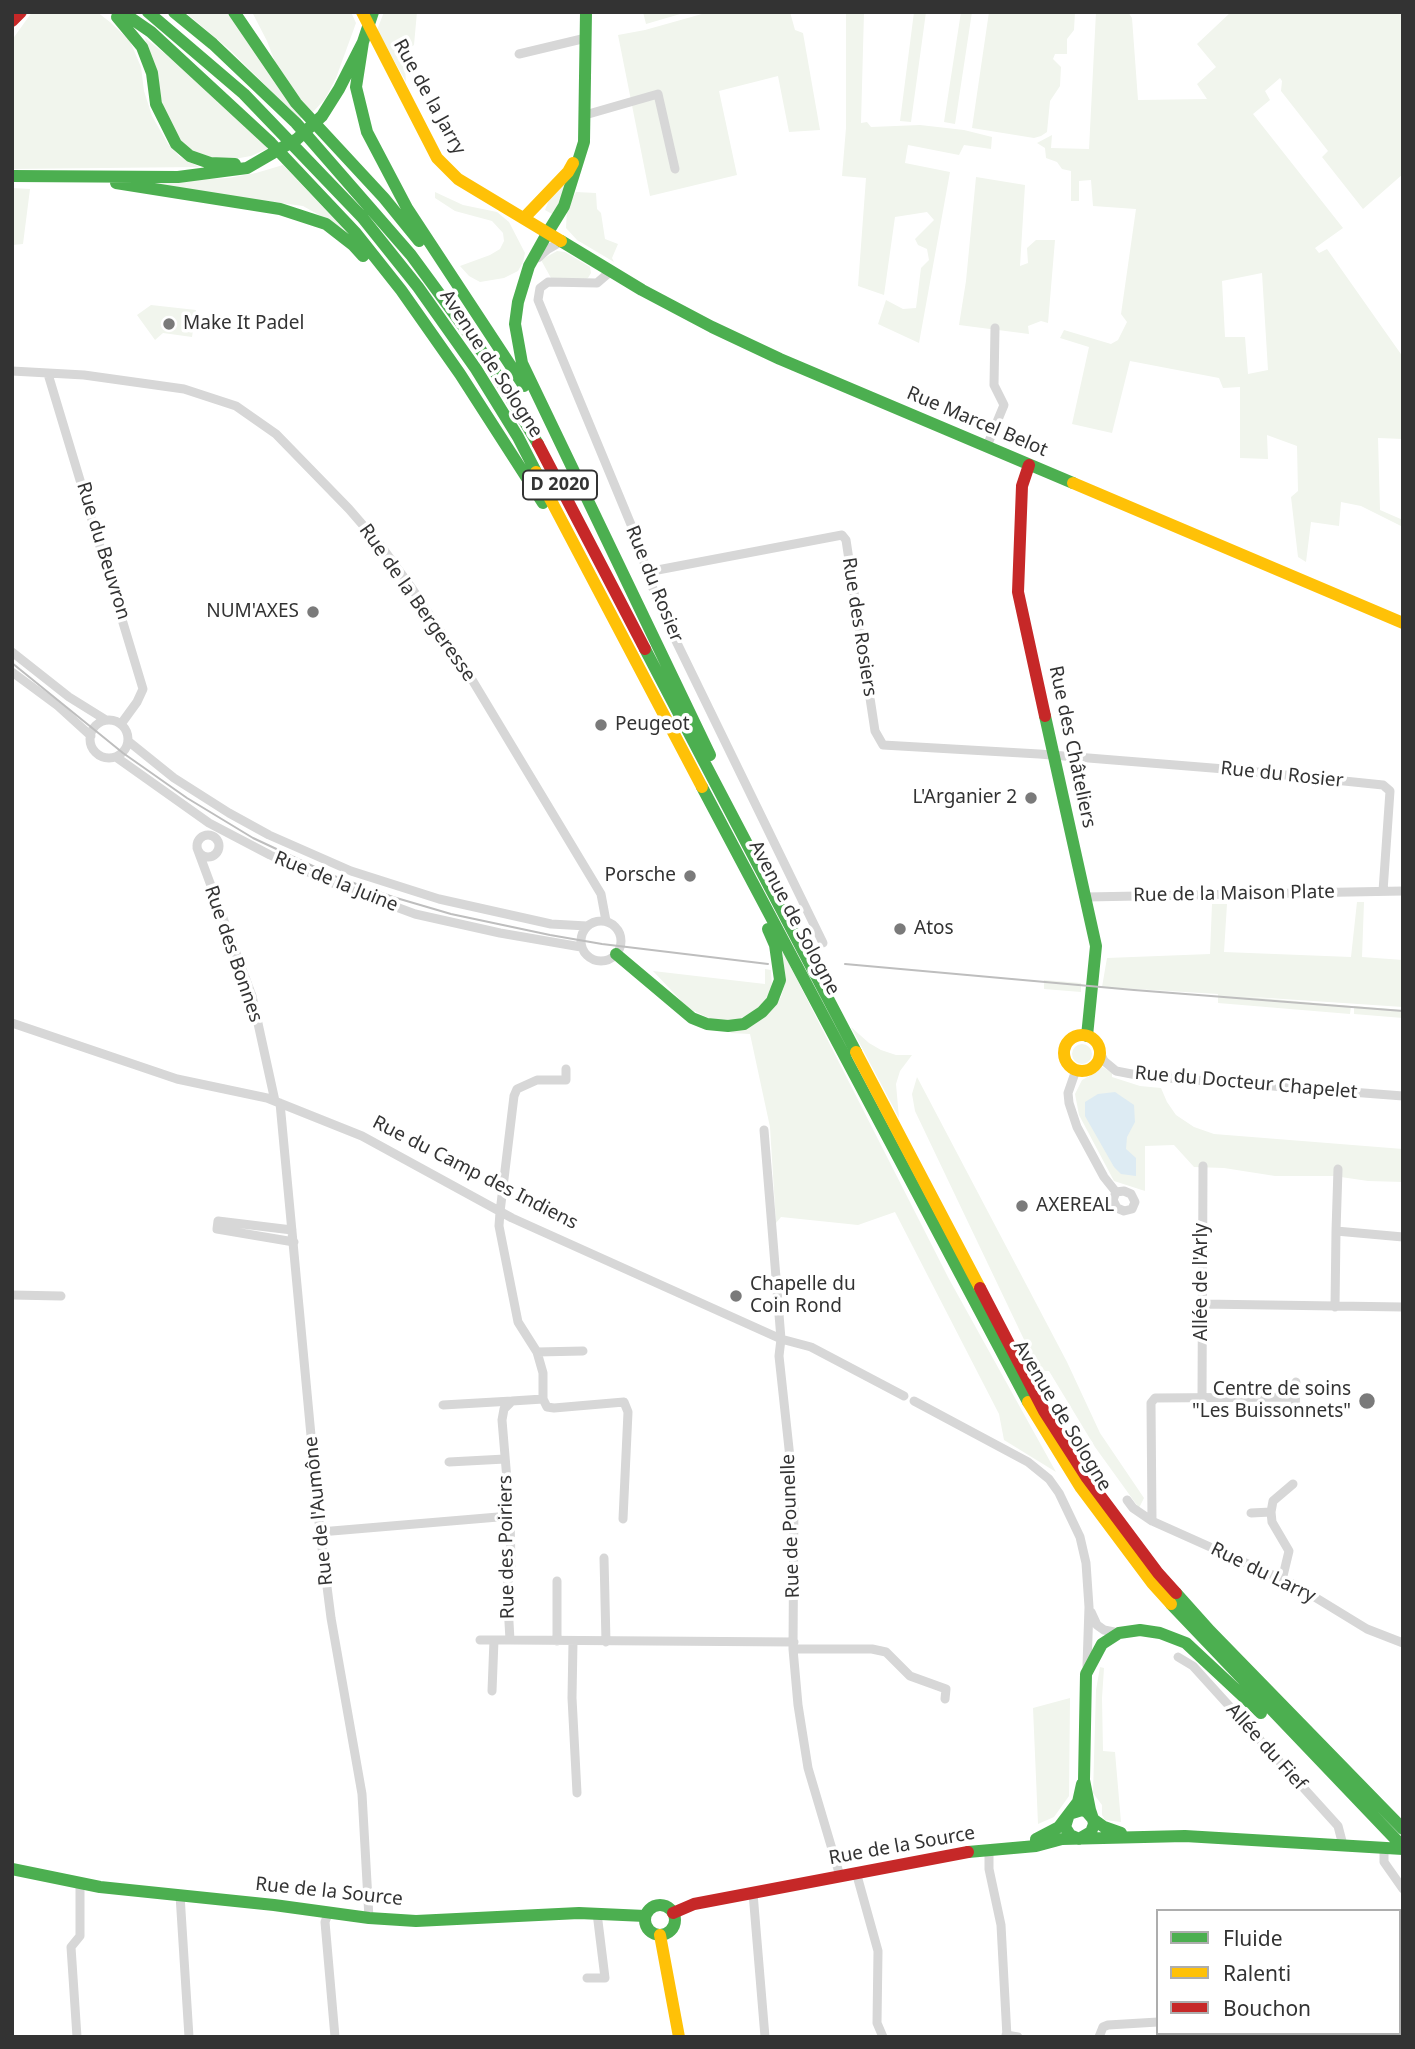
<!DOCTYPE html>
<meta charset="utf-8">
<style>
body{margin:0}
#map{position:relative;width:1415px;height:2049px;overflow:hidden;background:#fff;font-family:"Noto Sans",sans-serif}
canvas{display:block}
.frame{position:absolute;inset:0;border:14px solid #333;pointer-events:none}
.legend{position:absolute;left:1156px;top:1909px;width:245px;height:126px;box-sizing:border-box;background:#fff;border:2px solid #adadad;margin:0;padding:9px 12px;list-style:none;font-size:21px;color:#333}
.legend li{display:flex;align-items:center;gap:14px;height:35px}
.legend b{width:35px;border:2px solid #adadad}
</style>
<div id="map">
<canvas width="1415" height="2049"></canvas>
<div class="frame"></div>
<ul class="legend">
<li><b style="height:9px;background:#4caf50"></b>Fluide</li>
<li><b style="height:9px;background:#ffc107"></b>Ralenti</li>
<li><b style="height:9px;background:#c62828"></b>Bouchon</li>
</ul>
</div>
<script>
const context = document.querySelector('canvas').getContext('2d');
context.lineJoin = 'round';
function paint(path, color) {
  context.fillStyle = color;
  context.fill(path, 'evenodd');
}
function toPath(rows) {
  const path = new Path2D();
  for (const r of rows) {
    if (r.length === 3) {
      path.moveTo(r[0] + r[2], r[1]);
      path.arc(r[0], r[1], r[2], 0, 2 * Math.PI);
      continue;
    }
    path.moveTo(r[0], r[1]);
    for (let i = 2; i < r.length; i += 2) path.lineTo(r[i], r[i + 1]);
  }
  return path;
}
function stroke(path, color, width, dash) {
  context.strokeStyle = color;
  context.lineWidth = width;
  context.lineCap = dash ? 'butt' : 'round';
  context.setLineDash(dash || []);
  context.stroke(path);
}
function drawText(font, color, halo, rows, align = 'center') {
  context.font = font + ' "Noto Sans",sans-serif';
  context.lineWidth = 7;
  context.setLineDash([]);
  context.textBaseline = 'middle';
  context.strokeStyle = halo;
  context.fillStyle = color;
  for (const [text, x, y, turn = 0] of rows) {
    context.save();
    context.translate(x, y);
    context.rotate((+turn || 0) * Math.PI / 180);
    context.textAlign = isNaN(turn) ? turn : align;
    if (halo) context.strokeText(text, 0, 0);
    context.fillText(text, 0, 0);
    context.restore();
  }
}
paint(toPath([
 [32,12,97,12,110,22,130,41,141,67,144,91,152,116,168,144,179,156,199,167,12,169,12,40],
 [185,12,229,12,303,116,300,120,230,50],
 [252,12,351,12,356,23,336,78,325,99,312,113,280,75,267,41],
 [384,12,417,12,414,45,404,52,406,82,377,30],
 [643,12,687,12,646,24],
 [709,12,790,12,795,30,803,33,820,130,789,132,778,76,719,91,737,175,650,196,618,35,645,30],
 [846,12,864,12,861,123,867,122,871,127,920,125,964,130,992,137,991,149,964,145,959,155,908,145,905,163,950,172,919,343,878,324,886,300,903,309,916,308,921,268,929,260,927,249,918,245,915,239,934,220,927,212,895,217,884,295,858,286,866,178,842,176,846,128],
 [914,12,926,12,911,122,900,121],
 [961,12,972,12,955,124,944,122],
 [989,12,1075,12,1074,30,1067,39,1067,54,1055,54,1053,59,1061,67,1060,86,1050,101,1047,132,1041,136,1034,138,972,128],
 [1096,12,1128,12,1132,18,1138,100,1207,99,1197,84,1216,67,1197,44,1231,12,1403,12,1403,174,1363,209,1322,157,1328,151,1281,91,1282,81,1280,78,1265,91,1270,100,1253,114,1343,228,1315,248,1319,253,1327,249,1403,357,1403,439,1378,438,1380,510,1403,520,1403,527,1361,506,1341,502,1339,526,1311,522,1306,562,1298,557,1291,497,1298,491,1297,446,1267,435,1268,459,1240,458,1240,387,1223,388,1219,378,1130,361,1112,433,1072,424,1089,347,1060,338,1064,330,1111,344,1118,340,1127,322,1121,314,1136,209,1093,206,1091,180,1079,181,1079,201,1071,201,1071,171,1062,169,1057,162,1046,158,1045,148,1037,143,1052,135,1051,148,1089,149],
 [1262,273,1268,370,1248,374,1245,337,1225,337,1222,281],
 [145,38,187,71,269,148,251,156,234,159,211,157,191,150,181,141,164,109],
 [283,165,344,229,303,206,128,183,228,178,256,173],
 [976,177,1025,185,1020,266,1028,263,1027,248,1036,240,1055,240,1048,323,1041,321,1028,326,1029,334,959,325,966,281],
 [564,186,559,205,552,214,545,210,549,200],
 [12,188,30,189,23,244,12,245],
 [435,192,463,205,497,212,509,222,525,253,523,262,518,271,504,278,480,282,469,276,460,266,490,255,500,249,504,241,503,233,492,221,455,211,435,198],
 [576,192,596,193,597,209,601,213,605,239,618,244,612,258,614,262,577,240,566,228,567,208],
 [557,251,565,252,590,267,591,273,588,278,582,281,551,278,541,260],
 [151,305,196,310,192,337,163,333,155,340,137,315],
 [1357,902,1364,902,1362,957,1403,960,1403,1007,1238,996,1351,1006,1350,1014,1218,1003,1218,994,1102,987,1107,958,1210,954,1212,904,1227,904,1224,952,1351,957],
 [782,950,949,1279,1056,1472,1004,1440,999,1414,895,1212,858,1225,781,1217,776,1223,770,1127,750,1034,730,1033,772,1009,781,997,786,980],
 [765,969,771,970,772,988,763,1004,747,1016,729,1022,711,1019,688,1008,653,971,765,984],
 [1044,980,1081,983,1081,992,1044,989],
 [1354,1006,1403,1010,1403,1018,1354,1014],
 [851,1027,869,1043,881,1050,896,1055,912,1055,900,1071,896,1084,899,1118],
 [1082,1054,10],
 [1101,1066,1112,1073,1112,1077,1140,1086,1161,1088,1167,1102,1176,1115,1194,1127,1214,1134,1403,1149,1403,1182,1368,1181,1334,1176,1275,1176,1224,1168,1194,1167,1174,1145,1145,1146,1145,1191,1114,1181,1079,1115,1075,1094,1082,1080,1095,1073],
 [917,1077,1067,1362,1100,1433,1144,1498,1139,1508,1095,1447,1049,1371,1039,1371,915,1111,912,1094],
 [1100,1667,1104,1668,1102,1698,1103,1751,1115,1752,1121,1822,1105,1820,1102,1815,1102,1805,1093,1793,1096,1690],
 [1070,1698,1069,1796,1054,1817,1038,1824,1033,1708]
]), '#f1f5ed');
paint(toPath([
 [1115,1092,1134,1105,1135,1122,1127,1137,1126,1149,1136,1158,1136,1176,1121,1174,1114,1167,1085,1116,1085,1102,1098,1094]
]), '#ddebf3');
stroke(toPath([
 [519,54,586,38],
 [585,115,658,94,675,169],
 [538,258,548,249,562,241],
 [611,271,597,283,548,282,540,288,538,300,632,527,659,606,823,943],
 [12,371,84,375,184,389,236,406,276,434,349,509,381,546,411,587,468,673,601,894,606,921],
 [48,374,143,689,137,702,121,724],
 [987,446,1004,405,994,385,995,328],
 [647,572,842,535,846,540,875,731,883,745,1039,754,1237,770,1383,785,1390,791,1383,891],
 [12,652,69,697,106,720],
 [12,672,58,706,91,736],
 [109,739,19],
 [128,741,174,778,229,813,269,835,351,871,439,899,551,924,587,926],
 [116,757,209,823,270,855,337,885,415,914,500,933,581,947],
 [208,846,11],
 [197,848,252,996,275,1101],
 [1086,897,1403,891],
 [601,941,20],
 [12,1023,177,1079,267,1098,362,1136,512,1218,781,1339,811,1347,904,1396],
 [1100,1052,1104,1061,1116,1071,1142,1076,1403,1096],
 [566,1069,566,1080,537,1080,517,1089,514,1096,500,1212,499,1226,518,1322,537,1352,543,1373,543,1399,512,1401,504,1409,502,1420,510,1516,511,1565,507,1587,510,1640,794,1642],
 [1076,1070,1068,1093,1069,1103,1077,1127,1104,1177,1116,1192,1113,1200,1117,1208,1124,1211,1132,1209,1135,1202,1131,1194,1124,1191,1116,1192],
 [280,1103,320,1532,331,1618,362,1794,369,1918],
 [764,1130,781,1339,779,1356,794,1495,793,1649,798,1705,808,1768,840,1876],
 [292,1230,218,1221,217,1229,294,1242],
 [1336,1231,1338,1169],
 [12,1295,61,1296],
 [1202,1304,1403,1307],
 [1335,1307,1336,1231,1403,1237],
 [537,1352,583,1351],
 [1202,1398,1203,1166],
 [543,1399,547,1407,554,1408,624,1402,628,1412,623,1519],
 [914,1401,1028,1462,1049,1479,1059,1493,1080,1537,1086,1563,1089,1607,1087,1666],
 [443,1405,512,1401],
 [1295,1413,1296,1382],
 [449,1462,505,1459],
 [1127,1500,1133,1508,1152,1521,1295,1585,1367,1629,1403,1643],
 [1251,1513,1271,1512],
 [1152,1521,1151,1403,1155,1398,1295,1397],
 [320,1532,510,1516],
 [604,1558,606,1642],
 [1282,1580,1289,1551,1272,1522,1271,1512,1273,1501,1293,1484],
 [1091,1612,1097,1625,1104,1630,1119,1633],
 [480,1640,510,1640],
 [557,1641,557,1581],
 [573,1642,572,1698,577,1793],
 [793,1649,872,1649,886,1652,910,1676,946,1689,945,1699],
 [1178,1657,1193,1666,1338,1826,1343,1845],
 [492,1691,494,1640],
 [1384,1848,1384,1862,1403,1889],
 [989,1850,989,1869,1001,1925,1007,2037],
 [856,1872,878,1951,877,2023,883,2037],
 [753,1893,765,2037],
 [180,1895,189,2037],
 [328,1914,325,1922,335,2037],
 [587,1978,605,1978,597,1913],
 [1370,2033,1371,2037],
 [1006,2035,1018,2037],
 [77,2037,71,1947,80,1936,80,1883],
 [1099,2037,1103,2027,1108,2025,1158,2022]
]), '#d7d7d7', 9);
stroke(toPath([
 [122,12,151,32,271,143,355,232,401,290,460,374,543,503],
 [148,12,244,94,362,217,418,287,476,369,518,437,536,472],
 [174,12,213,44,296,123,411,255,488,360,538,444],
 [234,12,296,103,384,198,419,241],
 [117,17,142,47,152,73,156,104,176,144,190,156,210,163,235,164],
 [363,42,356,87,367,132,407,208,524,386],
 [12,176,178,177,247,168,297,139,322,116,339,89,363,42,373,12],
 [116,183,280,209,326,224,353,245,363,256],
 [548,232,564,206,584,142,586,12],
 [548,232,529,266,518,302,515,324,522,363,710,755],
 [561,241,642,290,712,327,780,359,1073,483],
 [645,649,856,1052],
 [1045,716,1096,946,1087,1036],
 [702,787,1028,1402],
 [616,954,692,1018,707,1024,728,1026,744,1024,762,1012,772,1001,780,980,775,945,768,929],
 [1176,1593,1210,1631,1403,1829],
 [1171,1604,1403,1847],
 [1086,1674,1084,1780,1090,1810,1093,1819,1094,1824,1091,1832,1079,1839,1070,1835,1065,1827,1069,1814,1082,1810,1087,1812,1093,1819,1104,1827,1121,1833],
 [1086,1674,1102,1644,1119,1633,1140,1630,1160,1633,1186,1643,1261,1713],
 [1036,1839,1059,1827,1078,1802,1082,1784],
 [968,1852,1036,1846,1062,1839,1185,1836,1403,1849],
 [12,1869,100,1887,274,1905,369,1918,416,1921,579,1913,645,1916],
 [660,1920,15]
]), '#4caf50', 12);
stroke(toPath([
 [362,12,437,158,458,179,561,241],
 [524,218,568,172,573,163],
 [536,472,702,787],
 [1073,483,1403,623],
 [1082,1053,18],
 [856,1052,980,1288],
 [1028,1402,1081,1488,1152,1583,1171,1604],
 [660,1935,679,2037]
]), '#ffc107', 12);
stroke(toPath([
 [12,21,21,12],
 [538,444,645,649],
 [1029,465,1022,486,1018,592,1045,716],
 [980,1288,1044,1411,1087,1478,1158,1573,1176,1593],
 [673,1913,694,1904,968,1852]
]), '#c62828', 12);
stroke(toPath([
 [12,663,123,753,187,798,253,838,334,876,393,897,451,914,550,935,602,944,768,964],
 [845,964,1134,990,1403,1011]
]), '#bebebe', 2);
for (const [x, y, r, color] of [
 [169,324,7,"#7a7a7a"],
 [313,612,7,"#7a7a7a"],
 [601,725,7,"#7a7a7a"],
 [1031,798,7,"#7a7a7a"],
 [690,876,7,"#7a7a7a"],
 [900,929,7,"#7a7a7a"],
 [1022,1206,7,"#7a7a7a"],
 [736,1296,7,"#7a7a7a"],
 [1367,1401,9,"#7a7a7a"]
]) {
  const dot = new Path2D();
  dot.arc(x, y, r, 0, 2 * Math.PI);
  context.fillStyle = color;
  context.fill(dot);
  stroke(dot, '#fff', 2.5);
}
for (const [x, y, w] of [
 [560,485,74]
]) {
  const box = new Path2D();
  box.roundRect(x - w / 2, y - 14.5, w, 29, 5);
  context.fillStyle = '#fff';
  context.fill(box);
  stroke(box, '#333', 2);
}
drawText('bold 18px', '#333', null, [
 ["D 2020",560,485]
]);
drawText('19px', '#333', '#fff', [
 ["Rue de la Jarry",429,97,61],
 ["Avenue de Sologne",491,364,57],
 ["Rue Marcel Belot",977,422,23],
 ["Rue du Beuvron",103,551,73],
 ["Rue du Rosier",654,584,68],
 ["Rue de la Bergeresse",417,603,55],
 ["Rue des Rosiers",859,627,81],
 ["Rue des Châteliers",1072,747,78],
 ["Rue du Rosier",1282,775,6],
 ["Rue de la Juine",336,882,22],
 ["Rue de la Maison Plate",1234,894,-1],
 ["Avenue de Sologne",794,918,62],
 ["Rue des Bonnes",233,954,71],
 ["Rue du Docteur Chapelet",1246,1083,5],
 ["Rue du Camp des Indiens",475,1173,27],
 ["Allée de l'Arly",1202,1282,-90],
 ["Avenue de Sologne",1062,1416,59],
 ["Rue de l'Aumône",319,1511,-96],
 ["Rue de Pounelle",791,1526,-92],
 ["Rue des Poiriers",507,1547,-91],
 ["Rue du Larry",1263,1573,26],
 ["Allée du Fief",1266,1747,48],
 ["Rue de la Source",902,1846,-10],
 ["Rue de la Source",329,1892,6]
]);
drawText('19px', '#333', '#fff', [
 ["Make It Padel",183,324],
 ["NUM'AXES",299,612,"right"],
 ["Peugeot",615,725],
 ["L'Arganier 2",1017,798,"right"],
 ["Porsche",676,876,"right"],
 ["Atos",914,929],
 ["AXEREAL",1036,1206],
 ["Chapelle du",750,1285],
 ["Coin Rond",750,1307],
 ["Centre de soins",1351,1390,"right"],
 ["\"Les Buissonnets\"",1351,1412,"right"]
], 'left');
</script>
